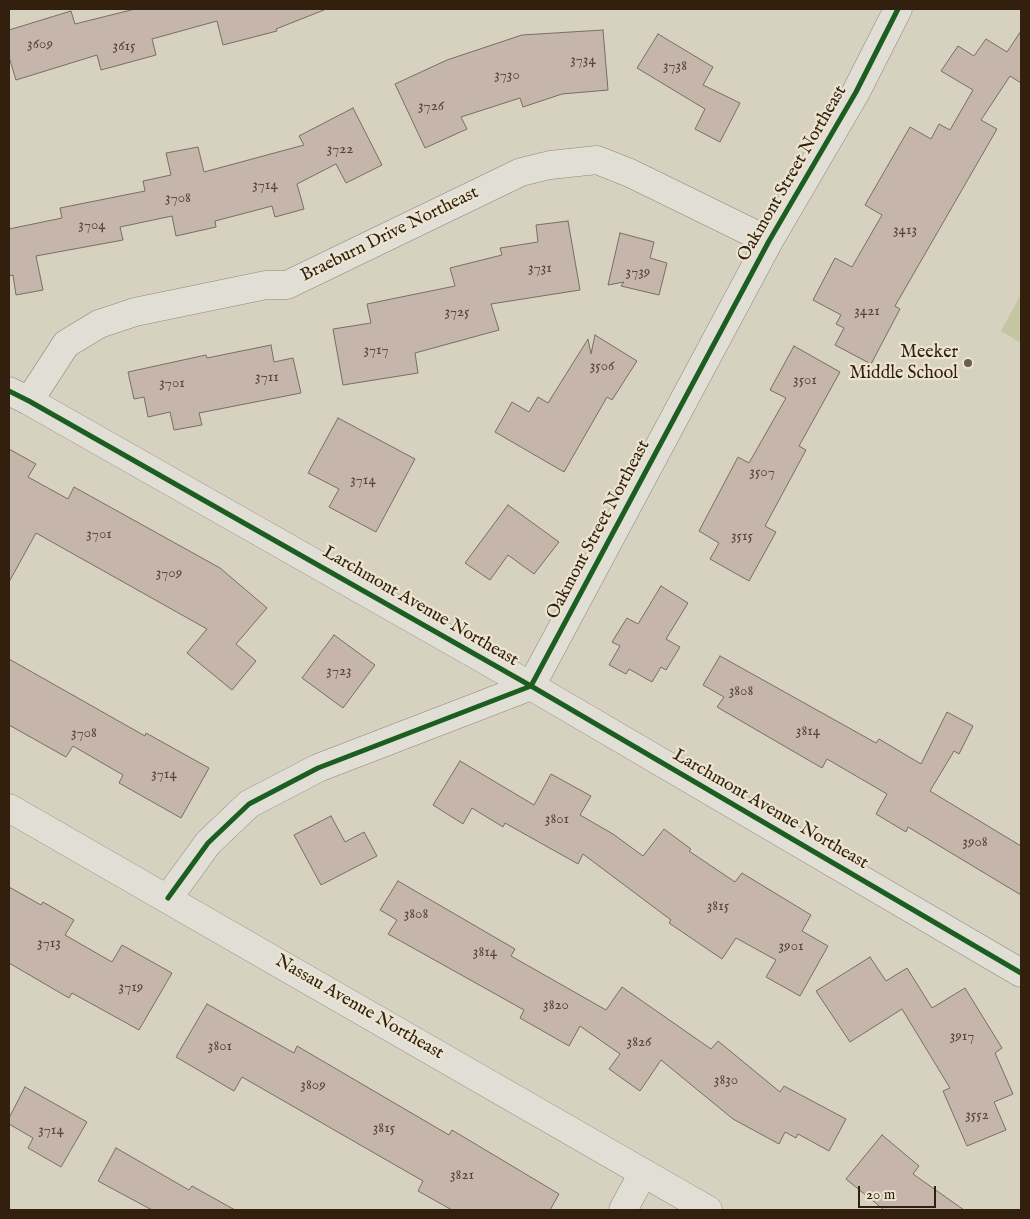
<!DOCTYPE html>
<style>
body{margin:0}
#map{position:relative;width:1030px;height:1219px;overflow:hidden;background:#d7d1c0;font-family:"IM FELL English",serif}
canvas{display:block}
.frame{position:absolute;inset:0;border:10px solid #321f0d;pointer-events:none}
.scale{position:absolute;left:858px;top:1186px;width:78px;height:22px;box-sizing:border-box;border:2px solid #321f0d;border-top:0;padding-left:6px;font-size:15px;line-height:18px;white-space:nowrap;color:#321f0d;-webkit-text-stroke:4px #ebe4d0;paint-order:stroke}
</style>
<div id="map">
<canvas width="1030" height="1219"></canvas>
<div class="frame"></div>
<div class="scale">20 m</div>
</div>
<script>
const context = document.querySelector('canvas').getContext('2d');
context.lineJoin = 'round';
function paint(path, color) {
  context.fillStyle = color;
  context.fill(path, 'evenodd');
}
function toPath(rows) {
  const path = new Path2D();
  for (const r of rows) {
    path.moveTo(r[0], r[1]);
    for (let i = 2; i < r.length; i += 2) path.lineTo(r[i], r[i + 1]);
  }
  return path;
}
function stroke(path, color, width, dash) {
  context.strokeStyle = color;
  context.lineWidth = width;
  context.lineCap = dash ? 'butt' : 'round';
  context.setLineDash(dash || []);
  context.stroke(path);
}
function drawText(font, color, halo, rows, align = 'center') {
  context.font = font + ' "IM FELL English",serif';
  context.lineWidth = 4.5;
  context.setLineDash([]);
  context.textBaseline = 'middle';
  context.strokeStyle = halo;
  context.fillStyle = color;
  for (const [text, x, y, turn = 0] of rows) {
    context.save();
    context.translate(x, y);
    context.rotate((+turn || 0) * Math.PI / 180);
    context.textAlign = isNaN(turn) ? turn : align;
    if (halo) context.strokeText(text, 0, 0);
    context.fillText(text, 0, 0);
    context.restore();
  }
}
paint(toPath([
 [1021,294,1021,343,1001,331]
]), '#c5c5a3');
const building = toPath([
 [135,9,324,9,324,10,276,29,277,31,223,45,217,21,152,39,156,55,101,70,97,55,16,80,9,57,9,30,71,11,75,24,135,9],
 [603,30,608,90,562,94,523,107,520,98,461,117,467,129,425,148,395,84,447,60,522,35,603,30],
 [1021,31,1021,83,1010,76,981,120,997,129,895,306,900,309,871,364,835,345,844,328,836,324,841,315,813,300,835,258,852,267,882,215,865,205,910,127,931,139,939,124,950,130,973,90,941,71,958,46,974,56,986,39,1007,52,1021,31],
 [658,34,713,67,703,85,740,103,720,142,695,129,705,109,637,68,658,34],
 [353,108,382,165,346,183,336,164,297,184,304,209,275,217,272,206,215,221,216,227,176,236,172,216,120,227,123,240,36,256,43,290,16,295,13,275,9,276,9,229,62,218,60,208,145,191,143,181,171,175,166,153,198,147,204,172,304,145,299,136,353,108],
 [568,221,580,290,491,304,499,330,415,353,418,373,343,385,333,329,371,323,367,304,455,286,450,268,502,255,500,248,538,242,536,225,568,221],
 [620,233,654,242,650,258,667,263,659,295,621,286,624,282,608,285,620,233],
 [595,335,637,361,612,400,607,397,564,472,495,432,512,402,529,412,538,397,548,403,588,339,591,354,595,335],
 [271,345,274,362,293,358,301,393,199,413,202,425,174,430,170,412,148,417,144,397,134,399,128,372,206,355,207,358,271,345],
 [794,346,840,372,799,446,806,450,765,526,776,532,749,581,710,559,719,543,699,531,738,457,749,463,786,398,770,390,794,346],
 [338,418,415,459,376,532,329,507,339,489,308,473,338,418],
 [9,449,36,464,28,477,68,499,74,487,220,568,267,608,236,644,256,661,232,690,187,653,207,629,36,533,9,582,9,449],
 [508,505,559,542,534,574,508,555,490,580,465,563,508,505],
 [661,586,688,603,666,639,680,647,666,670,661,667,652,682,629,669,626,674,609,665,620,646,612,642,627,618,638,624,661,586],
 [334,635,375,665,343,708,302,678,334,635],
 [720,656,876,743,879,739,921,764,947,712,973,726,959,754,954,751,930,791,1021,846,1021,895,908,827,906,832,876,814,887,794,827,759,822,768,717,707,724,697,703,685,720,656],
 [9,659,145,736,146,733,209,768,181,818,119,783,123,775,73,746,66,757,9,725,9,659],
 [460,761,534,805,551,774,591,796,580,815,613,834,643,856,664,829,691,849,689,851,735,882,742,873,811,915,802,931,828,946,800,996,766,977,776,960,736,938,722,959,669,923,671,920,583,854,578,864,505,823,503,827,472,808,463,824,433,805,460,761],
 [331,816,345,842,364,832,377,856,321,885,294,835,331,816],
 [398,881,515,949,511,956,606,1010,622,987,711,1049,718,1041,780,1092,784,1086,846,1119,829,1151,798,1134,796,1138,785,1132,779,1144,733,1119,661,1060,640,1091,609,1069,620,1054,580,1026,569,1046,520,1018,524,1010,388,934,397,920,380,910,398,881],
 [9,887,41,905,43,902,74,920,65,935,112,962,122,945,172,973,139,1030,72,993,69,998,9,963,9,887],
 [870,957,886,981,907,968,932,1008,965,988,1002,1048,995,1053,1013,1094,994,1102,1006,1130,967,1146,943,1091,950,1088,902,1009,850,1042,816,991,870,957],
 [207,1004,294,1053,297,1046,449,1135,452,1130,559,1194,550,1210,452,1210,418,1191,423,1181,242,1077,234,1091,176,1057,207,1004],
 [25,1087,87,1122,61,1167,28,1148,33,1138,9,1124,9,1118,25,1087],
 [882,1135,919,1166,913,1174,964,1210,884,1210,846,1179,882,1135],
 [116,1148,189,1190,192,1186,235,1210,152,1210,98,1181,116,1148]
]);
paint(building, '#c5b5aa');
stroke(building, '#766f64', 1);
const minor = toPath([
 [9,391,29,401,531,686,1021,973],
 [29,401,66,344,99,324,135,312,266,285,287,285,521,172,550,165,597,160,630,173,769,241],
 [9,808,708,1210],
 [168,898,208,843,249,804,318,768,531,686,769,241,856,92,898,9],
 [623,1210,643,1173]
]);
stroke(minor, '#8e877c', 29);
stroke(minor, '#e0ded5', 28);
stroke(toPath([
 [9,391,29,401,531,686,1021,973],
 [168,898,208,843,249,804,318,768,531,686,769,241,856,92,898,9]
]), '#1b5e20', 5);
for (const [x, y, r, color] of [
 [968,363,5,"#6c5d4c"]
]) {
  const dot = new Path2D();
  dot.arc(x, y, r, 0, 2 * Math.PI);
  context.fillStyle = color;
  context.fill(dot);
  stroke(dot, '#ebe4d0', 2);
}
drawText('15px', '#574434', null, [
 ["3609",40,45],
 ["3615",124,47],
 ["3734",583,61],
 ["3738",675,67],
 ["3730",507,76],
 ["3726",431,107],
 ["3722",340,150],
 ["3714",265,186],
 ["3708",178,199],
 ["3704",92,226],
 ["3413",905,231],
 ["3731",540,269],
 ["3739",638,273],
 ["3421",867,312],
 ["3725",457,313],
 ["3717",376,351],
 ["3506",602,367],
 ["3711",267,378],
 ["3501",805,381],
 ["3701",172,384],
 ["3507",762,473],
 ["3714",363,481],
 ["3701",99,535],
 ["3515",742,537],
 ["3709",169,574],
 ["3723",339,672],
 ["3808",741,692],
 ["3814",808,732],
 ["3708",84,734],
 ["3714",164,775],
 ["3801",557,820],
 ["3908",975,843],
 ["3815",718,907],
 ["3808",416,915],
 ["3713",49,944],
 ["3901",791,947],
 ["3814",485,953],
 ["3719",131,988],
 ["3820",556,1006],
 ["3917",962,1037],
 ["3826",639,1043],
 ["3801",220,1047],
 ["3830",726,1081],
 ["3809",313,1086],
 ["3552",977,1116],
 ["3815",384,1129],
 ["3714",51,1131],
 ["3821",462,1176]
]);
drawText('18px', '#321f0d', '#ebe4d0', [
 ["Oakmont Street Northeast",793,174,-60],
 ["Braeburn Drive Northeast",390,235,-26],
 ["Oakmont Street Northeast",599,530,-62],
 ["Larchmont Avenue Northeast",420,607,30],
 ["Larchmont Avenue Northeast",770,810,30],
 ["Nassau Avenue Northeast",359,1008,30]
]);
drawText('18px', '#321f0d', '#ebe4d0', [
 ["Meeker",958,353],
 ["Middle School",958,374]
], 'right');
</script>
